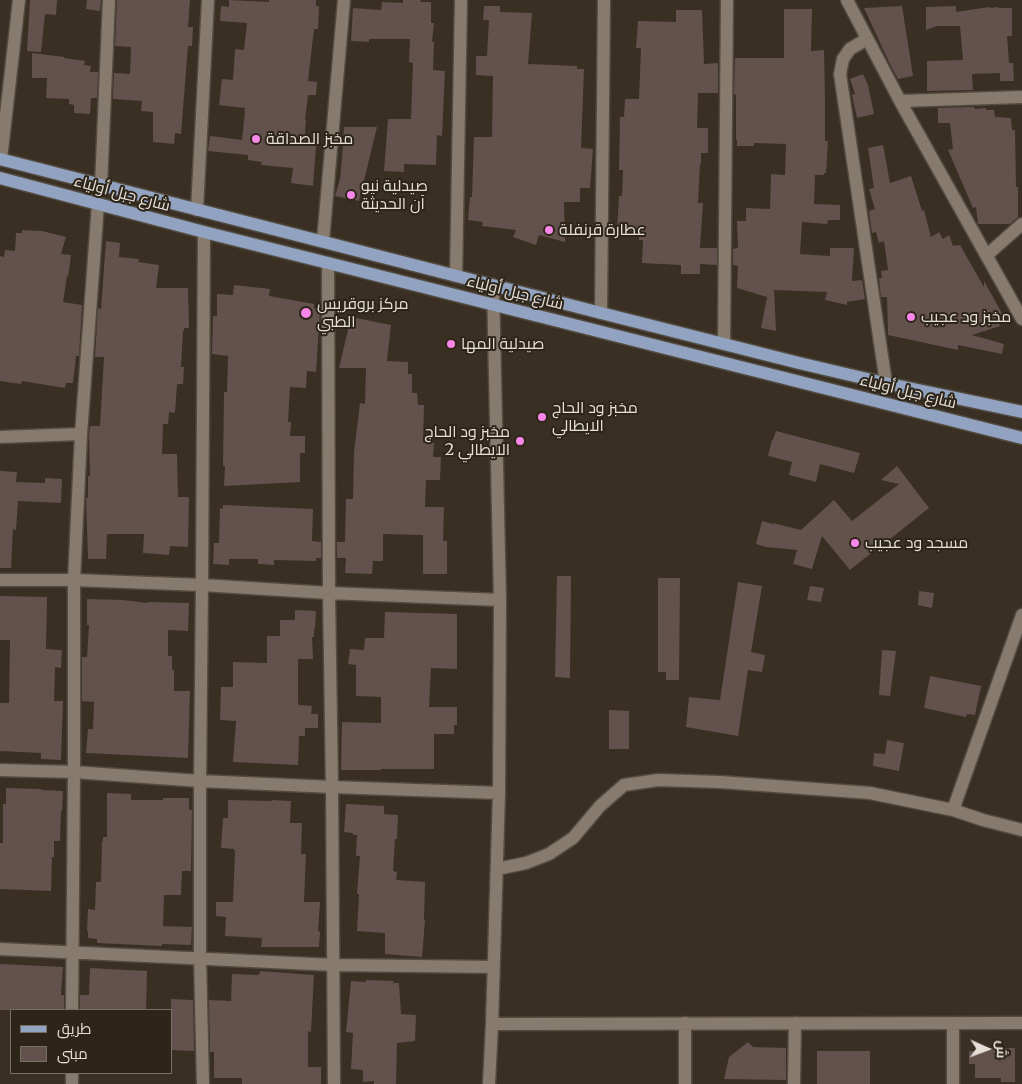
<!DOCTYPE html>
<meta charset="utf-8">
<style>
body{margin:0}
#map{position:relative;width:1022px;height:1084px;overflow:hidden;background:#392f23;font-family:Merriweather,Cairo,serif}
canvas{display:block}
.legend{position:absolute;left:10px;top:1009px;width:162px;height:65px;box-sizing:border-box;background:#2e2519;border:1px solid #776f65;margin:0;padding:6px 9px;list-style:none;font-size:15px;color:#e5dfd7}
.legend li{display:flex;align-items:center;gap:10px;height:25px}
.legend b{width:25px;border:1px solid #776f65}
.north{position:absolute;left:962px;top:1024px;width:50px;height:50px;-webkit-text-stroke:4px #2e2519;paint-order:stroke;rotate:92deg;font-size:14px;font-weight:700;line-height:20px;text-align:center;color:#e5dfd7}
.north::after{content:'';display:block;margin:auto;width:18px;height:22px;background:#e5dfd7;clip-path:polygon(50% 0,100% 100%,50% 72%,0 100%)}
</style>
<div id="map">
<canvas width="1022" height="1084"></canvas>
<ul class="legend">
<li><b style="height:6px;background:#91a3c0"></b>طريق</li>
<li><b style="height:14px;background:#63514e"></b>مبنى</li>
</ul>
<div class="north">ش</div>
</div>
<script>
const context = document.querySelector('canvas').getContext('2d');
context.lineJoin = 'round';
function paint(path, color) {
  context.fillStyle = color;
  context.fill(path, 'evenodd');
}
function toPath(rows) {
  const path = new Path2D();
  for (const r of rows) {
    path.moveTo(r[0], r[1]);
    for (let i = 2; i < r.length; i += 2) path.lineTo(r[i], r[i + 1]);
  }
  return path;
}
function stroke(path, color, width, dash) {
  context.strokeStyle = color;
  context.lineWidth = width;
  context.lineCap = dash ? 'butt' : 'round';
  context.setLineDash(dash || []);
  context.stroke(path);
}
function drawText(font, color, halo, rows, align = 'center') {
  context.font = font + ' Merriweather,Cairo,serif';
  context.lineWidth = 4;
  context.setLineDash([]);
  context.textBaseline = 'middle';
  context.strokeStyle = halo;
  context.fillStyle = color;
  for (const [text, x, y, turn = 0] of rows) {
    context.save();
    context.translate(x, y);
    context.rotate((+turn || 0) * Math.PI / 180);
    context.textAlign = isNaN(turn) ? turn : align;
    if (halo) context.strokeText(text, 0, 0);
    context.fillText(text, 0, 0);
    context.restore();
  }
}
paint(toPath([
 [30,0,57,0,56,15,45,14,41,52,27,51],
 [87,0,101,0,100,11,86,9],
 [117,0,190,0,188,27,193,27,192,46,188,46,181,134,175,133,174,144,153,142,153,112,141,111,142,101,113,99,114,73,130,74,131,47,115,46],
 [229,0,269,2,269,0,316,0,316,6,319,6,318,29,314,29,308,81,317,82,316,95,308,95,305,120,306,120,305,135,306,136,305,145,316,146,313,186,291,183,293,168,261,165,262,162,248,160,248,155,208,151,210,136,242,140,245,111,244,111,245,108,219,105,222,79,233,80,235,49,244,50,247,23,220,21,221,6,229,7],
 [403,0,421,0,420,2,431,2,431,23,434,23,432,42,434,42,433,70,445,71,442,136,437,135,436,165,404,164,404,172,384,171,388,119,411,119,413,63,409,62,410,39,369,39,369,42,351,41,353,8,381,10,382,2,403,3],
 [484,6,500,6,500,12,532,13,528,64,577,66,577,69,584,69,581,148,593,149,590,188,580,188,580,202,564,202,565,242,539,235,536,245,513,237,516,230,482,226,483,222,468,220,470,197,472,197,474,137,492,137,493,76,476,75,476,56,487,56,489,20,483,20],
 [902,6,913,76,898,79,889,62,864,8],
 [956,6,956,12,989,7,989,8,998,7,998,8,1012,8,1012,36,1007,36,1009,63,1013,63,1014,81,1000,81,1000,73,972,74,973,90,927,91,927,61,963,60,960,26,937,26,926,30,926,7],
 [784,9,812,9,811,51,824,50,825,100,825,141,828,141,826,173,824,173,824,175,815,175,814,204,840,205,840,220,828,220,827,224,802,222,800,254,830,256,830,248,854,248,852,281,862,280,865,299,847,302,847,305,825,300,827,292,774,290,776,331,761,328,767,297,737,288,738,266,733,265,733,249,738,248,737,221,746,221,746,208,770,209,771,174,785,175,786,144,754,143,754,146,737,146,737,140,736,140,736,95,735,95,734,93,735,58,784,58],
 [676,10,702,10,704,64,718,63,718,93,698,93,697,128,708,128,708,153,701,153,701,164,700,164,698,203,703,203,700,248,717,248,717,265,700,264,700,274,681,274,681,265,642,263,643,240,639,240,639,232,617,230,619,196,622,196,623,170,619,170,620,117,624,117,625,99,639,99,641,48,636,48,638,21,676,22],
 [32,53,64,57,64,58,85,61,84,65,91,66,90,72,98,72,97,98,91,98,90,114,74,113,74,105,69,104,69,99,46,98,47,78,32,78],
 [863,74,868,85,874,114,857,118,852,95,855,94,850,79],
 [974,107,975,109,986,108,986,110,994,110,995,117,1011,118,1012,130,1015,130,1016,187,1018,187,1018,217,1010,224,978,224,976,207,973,208,948,150,953,149,950,123,938,123,938,108],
 [344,127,377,127,359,201,335,196,340,179,342,159],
 [883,145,890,183,911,176,922,211,924,210,931,237,939,232,943,239,949,235,953,246,960,245,984,287,984,281,1004,317,998,320,1000,326,972,335,1004,344,1002,354,958,345,958,350,888,335,887,297,881,297,879,278,882,278,881,271,888,270,884,241,879,243,876,232,872,233,869,211,875,209,869,189,874,188,868,148],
 [22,230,42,231,66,237,61,254,71,255,68,277,67,276,63,302,82,305,79,356,76,356,73,383,66,383,65,388,22,381,21,384,0,381,0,256,4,257,5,250,15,251,16,233,22,233],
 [106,241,120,243,119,257,139,259,138,262,159,265,156,288,188,288,189,328,184,328,184,331,183,331,181,367,184,367,183,384,177,384,175,413,169,412,168,424,163,424,162,454,177,454,178,497,189,497,188,547,170,546,169,555,143,553,144,534,107,534,106,559,88,559,86,498,88,498,88,476,90,476,89,434,90,426,100,426,104,357,95,357,98,308,101,309],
 [234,285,270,289,269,296,314,304,314,308,320,310,316,372,307,371,306,388,290,387,288,422,291,422,290,436,305,436,305,453,300,453,300,482,224,486,225,466,223,466,224,392,227,392,228,356,212,354,213,316,217,316,217,294,233,295],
 [351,317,391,325,387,361,408,362,408,374,412,374,412,393,417,393,418,405,424,405,423,443,434,443,433,457,441,457,440,480,426,480,425,507,444,507,443,541,447,541,447,574,423,574,423,535,383,534,383,561,373,561,372,574,345,573,346,558,337,558,337,542,345,542,346,499,353,499,354,452,360,403,365,404,366,368,339,368],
 [776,431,860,453,854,473,820,464,816,482,789,475,792,462,768,456,772,440,773,440],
 [897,466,929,508,880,547,880,546,850,570,822,536,812,569,793,564,797,550,766,547,756,544,762,521,773,524,773,523,801,530,834,500,852,521,899,484,881,480],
 [0,471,17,472,16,482,45,483,45,478,62,479,61,503,18,501,16,530,13,529,11,568,0,568],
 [223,505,313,509,312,541,321,542,321,558,316,558,316,561,274,560,274,565,258,564,258,559,229,559,229,565,213,564,214,543,219,543,220,508,223,509],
 [557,576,571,576,570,678,555,677],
 [658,578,680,578,679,680,666,680,666,672,658,672],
 [738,582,762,586,751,652,765,655,762,672,748,670,738,736,686,727,689,697,720,700],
 [810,586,824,588,821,602,807,600],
 [919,591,934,593,932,608,918,605],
 [0,596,47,597,46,649,62,650,61,668,55,667,54,701,63,701,61,760,41,759,41,753,0,751,0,703,9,703,10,640,0,640],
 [87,599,122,600,148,603,148,602,189,603,188,631,168,630,168,656,172,656,172,670,174,670,174,691,190,691,188,758,86,753,88,729,93,729,94,702,82,701,82,657,87,657,89,625,87,625],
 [295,610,316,611,315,629,314,629,314,637,312,637,313,659,298,659,298,702,299,705,312,706,311,714,318,714,318,728,305,728,305,736,299,736,298,765,233,762,236,721,220,720,221,687,233,687,233,662,267,663,267,636,280,636,280,620,295,620],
 [385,612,457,614,457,669,431,668,429,707,457,707,457,725,454,725,454,734,434,734,434,769,381,769,381,770,341,770,342,722,381,723,381,697,356,696,356,665,348,664,350,649,364,650,365,638,384,638],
 [882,650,896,651,890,696,879,695],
 [930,676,981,686,975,715,967,714,966,717,924,708],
 [609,710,629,711,629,749,609,749],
 [887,740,904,743,899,771,873,766,874,753,885,754],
 [6,788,41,789,41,790,63,791,62,811,61,811,60,841,54,841,54,857,52,857,51,891,0,889,0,843,3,843,3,804,6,804],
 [107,793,131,794,131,800,163,800,163,798,189,798,189,810,192,810,191,871,182,871,181,895,164,895,163,926,192,927,191,945,162,944,162,946,97,943,97,939,88,938,88,931,87,931,88,909,95,910,96,882,101,882,102,841,103,842,103,837,107,837],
 [228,800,272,801,272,800,291,801,290,823,302,823,301,854,306,854,304,902,320,902,318,931,320,932,319,947,261,947,262,938,225,936,226,917,216,916,216,902,233,902,235,852,234,849,221,848,223,818,228,818],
 [346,804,384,806,384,814,398,815,397,839,395,839,393,871,397,872,396,880,425,882,424,920,425,920,422,957,385,954,385,933,357,931,359,894,357,894,360,856,356,856,357,835,353,835,353,833,344,832],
 [0,964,63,967,61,995,64,995,64,1010,0,1010],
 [90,968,147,971,146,1010,80,1010,80,995,89,995],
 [260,971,314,975,311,1032,308,1031,308,1067,321,1067,321,1084,242,1084,242,1078,214,1078,214,1052,210,1052,209,1000,231,1001,232,974,259,975],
 [366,980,394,981,393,983,399,983,401,1014,416,1015,415,1041,397,1043,396,1084,374,1084,374,1081,363,1082,363,1070,351,1069,353,1033,346,1032,351,981,366,982],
 [171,999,193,1000,194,1051,171,1050],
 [748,1042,753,1047,786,1048,786,1080,724,1079,729,1057],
 [980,1048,1015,1048,1015,1082,1001,1082,1001,1078,975,1078,975,1064,969,1064,969,1051,980,1051],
 [817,1051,870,1051,870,1084,817,1084]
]), '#63514e');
const street = toPath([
 [847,0,900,101,1022,319],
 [867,39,850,49,843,59,840,74,886,383],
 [900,101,1022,97],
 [1,159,19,0],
 [101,186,109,0],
 [197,210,208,0],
 [323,241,344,0],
 [987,255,1022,224],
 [328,263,329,593,332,787,334,1084],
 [456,276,461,0],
 [601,313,604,0],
 [724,344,727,0],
 [0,437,81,434],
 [0,580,74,580,202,585,329,593,500,600],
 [0,770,74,772,200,781,332,787,499,793],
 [953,810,1022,615],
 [497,869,526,863,549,854,573,838,600,806,624,785,658,780,720,782,870,793,953,810,983,820,1022,830],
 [0,949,334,965,494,967],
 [72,1010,74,772,74,580,81,434,98,204],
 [685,1023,685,1084],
 [492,1024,1022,1023],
 [72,1073,72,1084],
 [203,1084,200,958,200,781,202,585,204,232],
 [489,1084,492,1024,499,793,500,600,493,285],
 [794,1084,795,1023],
 [953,1084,953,1023]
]);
const primary = toPath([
 [0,159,601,313,799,363,880,382,1022,412],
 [0,178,204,232,328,263,1022,438]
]);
stroke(street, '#534b41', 15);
stroke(primary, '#534b41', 15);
stroke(street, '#867b6d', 12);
stroke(primary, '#91a3c0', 12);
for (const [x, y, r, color] of [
 [256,139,5,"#f987e9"],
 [351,195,5,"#f987e9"],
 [549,230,5,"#f987e9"],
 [306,313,6,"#f987e9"],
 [911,317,5,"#f987e9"],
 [451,344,5,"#f987e9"],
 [542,417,5,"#f987e9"],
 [520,441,5,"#f987e9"],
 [855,543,5,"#f987e9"]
]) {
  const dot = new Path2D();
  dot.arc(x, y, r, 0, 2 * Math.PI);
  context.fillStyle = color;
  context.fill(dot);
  stroke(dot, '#2e2519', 2);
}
drawText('16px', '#e5dfd7', '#2e2519', [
 ["مخبز الصداقة",266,139],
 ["صيدلية نيو",361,186],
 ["آن الحديثة",361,204],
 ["عطارة قرنفلة",559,230],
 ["مركز بروقريس",317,304],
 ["الطبي",317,322],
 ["مخبز ود عجيب",921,317],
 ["صيدلية المها",461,344],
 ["مخبز ود الحاج",552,408],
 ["الايطالي",552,426],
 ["مخبز ود الحاج",510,432,"right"],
 ["الايطالي 2",510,450,"right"],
 ["مسجد ود عجيب",865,543]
], 'left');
drawText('16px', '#e5dfd7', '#2e2519', [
 ["شارع جبل أولياء",122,194,15],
 ["شارع جبل أولياء",515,293,14],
 ["شارع جبل أولياء",908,392,14]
]);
</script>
